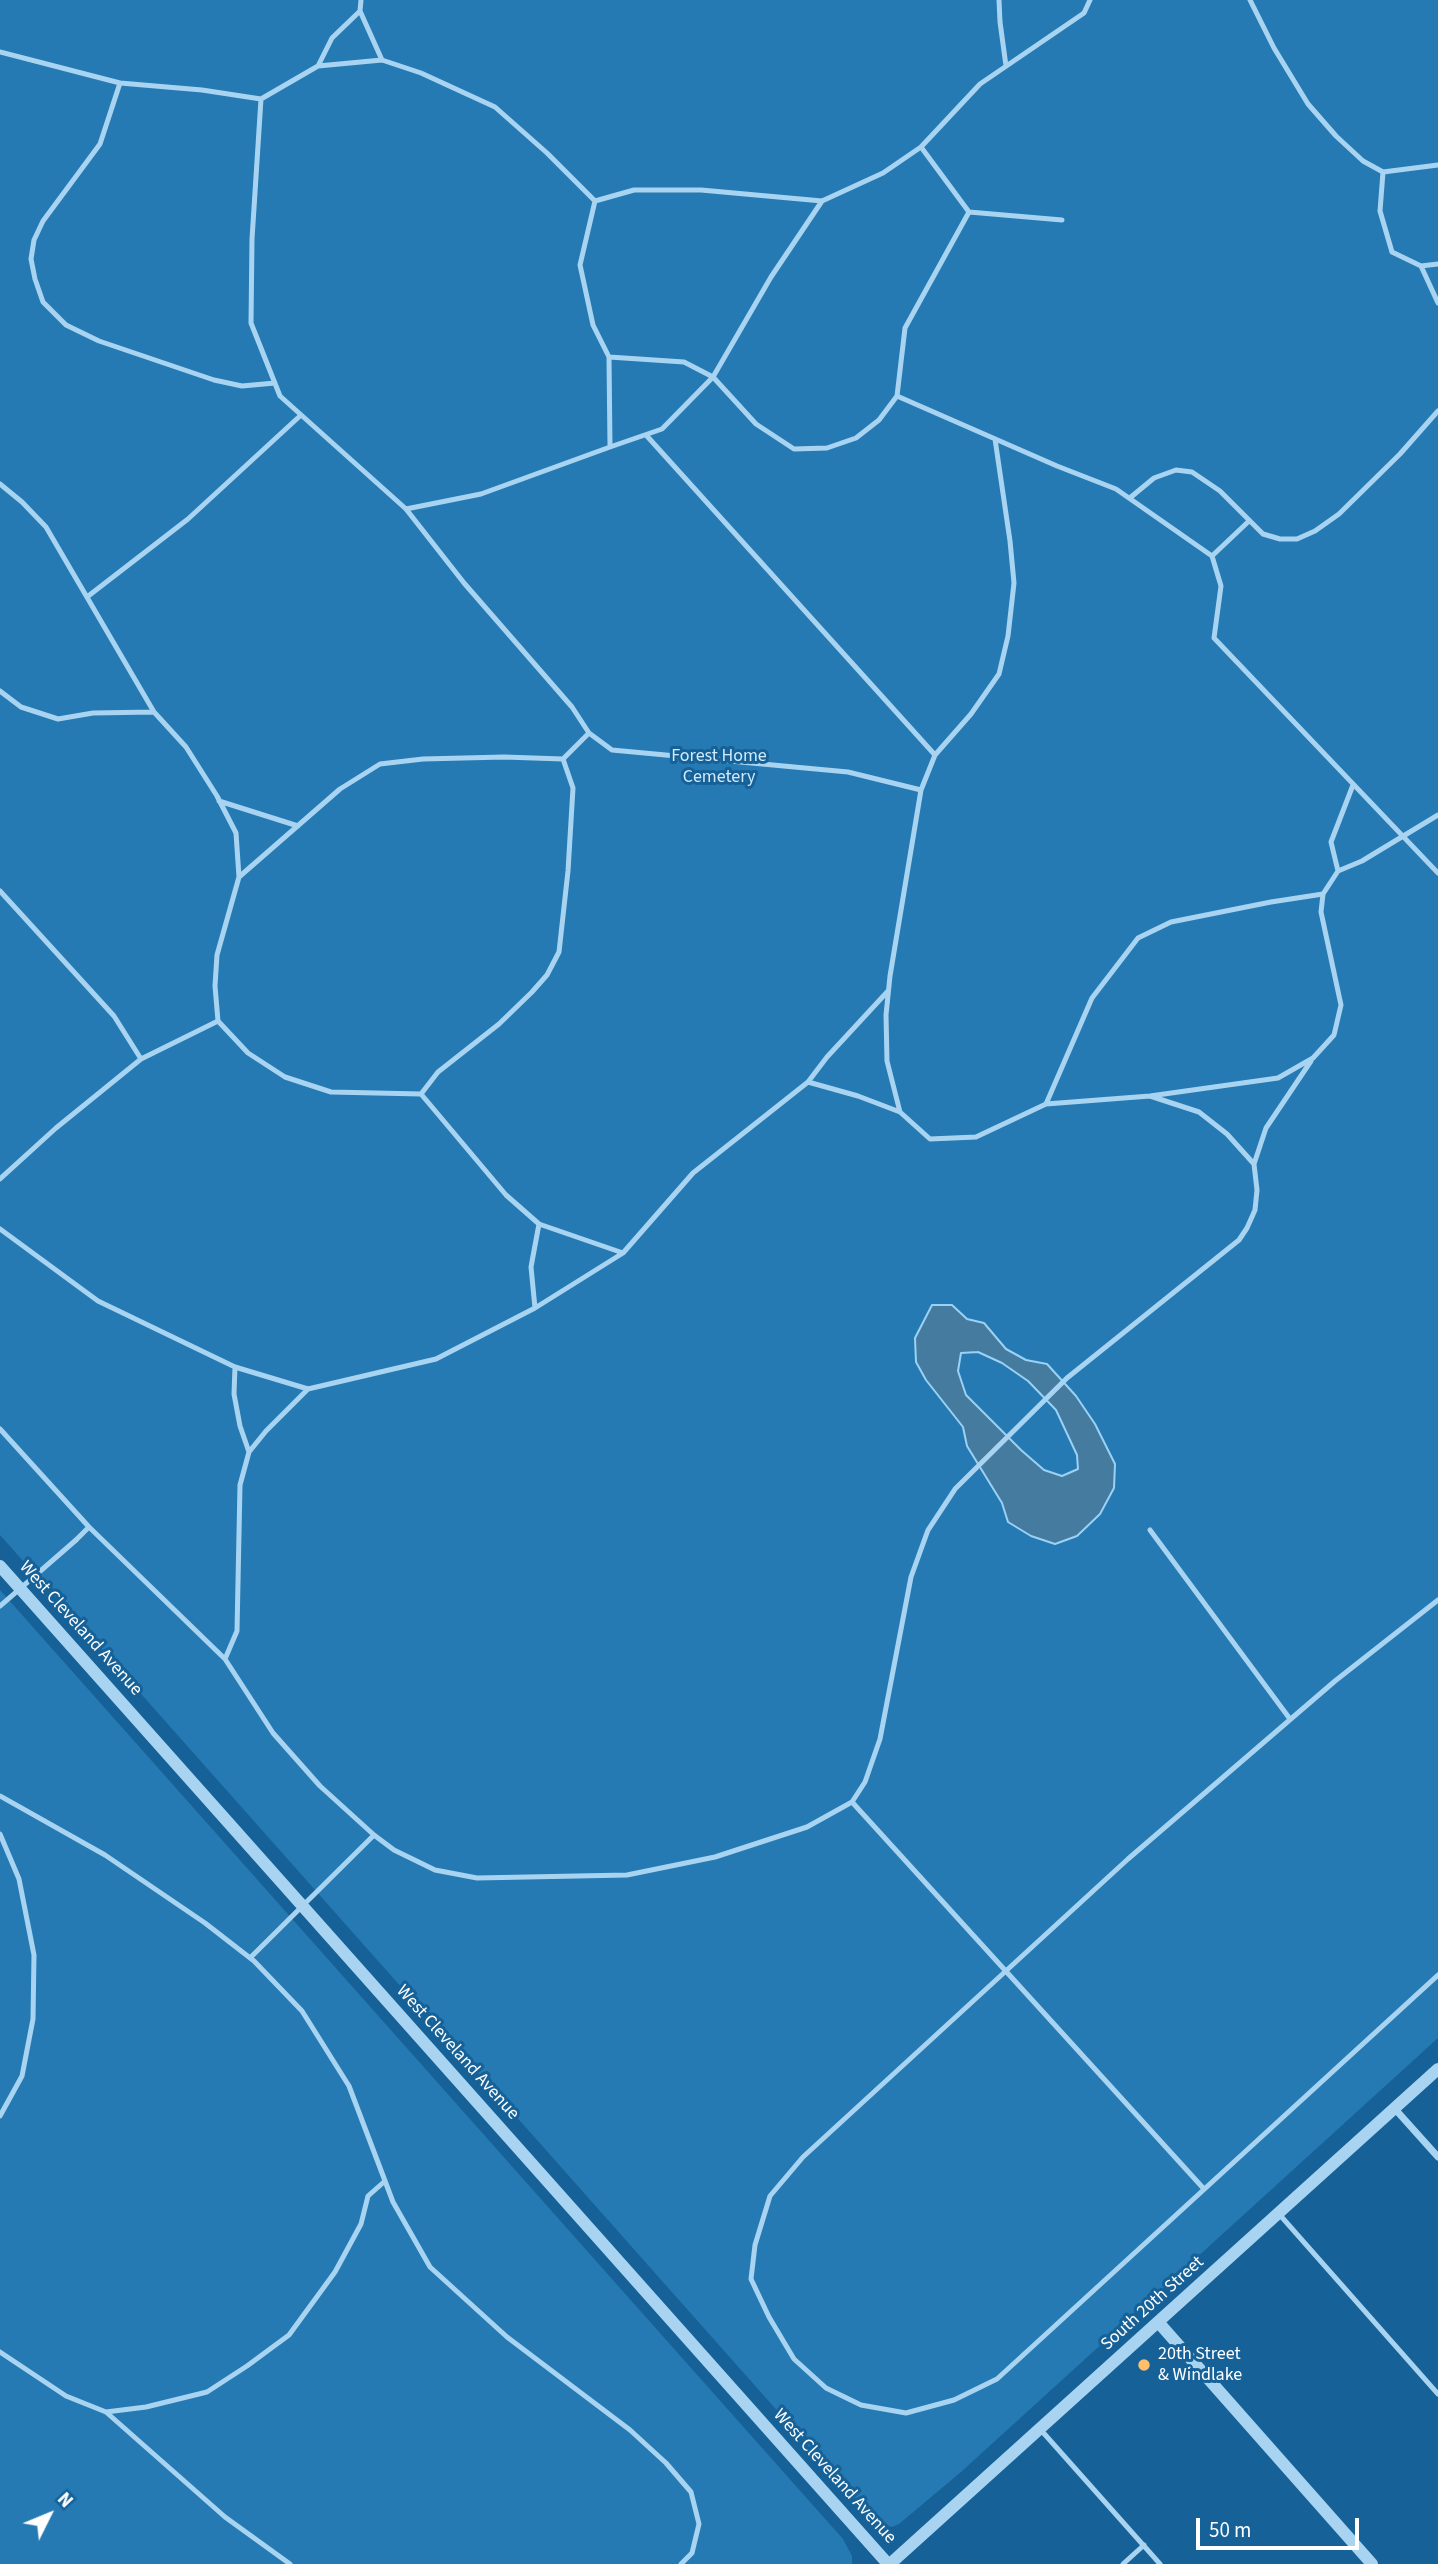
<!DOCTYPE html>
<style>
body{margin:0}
#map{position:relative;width:1438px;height:2564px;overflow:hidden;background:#166197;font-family:"Source Sans 3",sans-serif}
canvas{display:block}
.north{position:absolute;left:14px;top:2480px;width:70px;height:70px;-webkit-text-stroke:5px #166197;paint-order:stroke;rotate:47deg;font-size:19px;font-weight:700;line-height:28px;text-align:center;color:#fff}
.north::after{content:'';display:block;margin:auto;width:24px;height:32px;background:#fff;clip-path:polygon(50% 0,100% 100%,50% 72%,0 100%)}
.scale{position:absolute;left:1196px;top:2518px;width:163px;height:32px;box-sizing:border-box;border:4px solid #fff;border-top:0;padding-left:9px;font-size:21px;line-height:24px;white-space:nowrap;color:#fff;-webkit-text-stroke:5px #166197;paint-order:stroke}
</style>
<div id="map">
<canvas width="1438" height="2564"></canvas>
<div class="north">N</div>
<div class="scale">50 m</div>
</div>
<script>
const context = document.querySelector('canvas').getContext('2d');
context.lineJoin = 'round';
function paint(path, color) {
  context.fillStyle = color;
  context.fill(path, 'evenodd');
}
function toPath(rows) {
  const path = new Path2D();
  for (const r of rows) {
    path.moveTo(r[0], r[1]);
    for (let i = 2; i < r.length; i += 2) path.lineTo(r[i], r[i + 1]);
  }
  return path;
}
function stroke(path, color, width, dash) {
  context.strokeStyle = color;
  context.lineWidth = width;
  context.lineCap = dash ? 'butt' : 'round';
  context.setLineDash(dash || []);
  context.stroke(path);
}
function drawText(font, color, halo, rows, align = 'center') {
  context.font = font + ' "Source Sans 3",sans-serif';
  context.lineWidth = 6;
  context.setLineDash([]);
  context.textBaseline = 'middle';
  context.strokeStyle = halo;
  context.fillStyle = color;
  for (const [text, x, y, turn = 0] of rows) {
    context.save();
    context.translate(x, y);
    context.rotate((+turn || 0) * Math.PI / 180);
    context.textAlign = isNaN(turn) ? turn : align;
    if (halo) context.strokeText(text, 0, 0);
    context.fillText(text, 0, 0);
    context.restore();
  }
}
paint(toPath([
 [0,0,1438,0,1438,2038,961,2472,899,2524,892,2527,885,2525,868,2513,0,1535],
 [0,1590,843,2539,852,2556,852,2564,0,2564]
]), '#257ab3');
const water = toPath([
 [932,1305,952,1305,967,1319,984,1323,1006,1349,1026,1360,1047,1364,1076,1396,1095,1424,1115,1464,1114,1488,1100,1514,1077,1536,1055,1544,1031,1536,1008,1522,1002,1503,967,1446,963,1427,926,1380,916,1362,915,1338,932,1305],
 [978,1352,1002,1363,1028,1381,1056,1410,1077,1455,1078,1469,1062,1476,1044,1470,1021,1450,966,1395,958,1371,961,1353,978,1352]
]);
paint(water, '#467ba0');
stroke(water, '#9ad1f4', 2);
stroke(toPath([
 [361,0,360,11,382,60,421,73,495,107,547,153,595,201,634,190,701,190,822,201,883,173,921,147],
 [999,0,1000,22,1006,66],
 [1090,0,1084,13,980,84,921,147,969,212,905,328,897,396,1057,466,1116,489,1212,556,1221,586,1214,638,1438,873],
 [1250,0,1274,48,1308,104,1336,136,1363,161,1383,172,1438,165],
 [0,52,120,83],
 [382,60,318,66,261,99,252,239,251,323,280,396,406,509,481,494,610,447,609,357],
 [318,66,332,38,360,11],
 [261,99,202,90,120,83,100,144,43,221,34,240,31,259,35,279,43,302,66,325,99,341,214,380,242,386,275,383],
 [1383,172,1380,211,1392,252,1421,266,1438,264],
 [595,201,580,265,593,325,609,357,684,362,713,377,662,429,610,447],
 [822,201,771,277,713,377,756,424,794,449,827,448,856,438,879,420,897,396],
 [969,212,1062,220],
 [1421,266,1438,303],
 [646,435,935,755],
 [0,484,22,502,46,527,154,712],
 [1131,497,1154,478,1176,470,1192,472,1220,491,1263,534,1280,539,1297,539,1315,531,1339,514,1400,454,1438,411],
 [406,509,464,583,572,707,589,733,612,750,848,772,921,790,935,755,971,714,999,674,1008,636,1014,583,1010,541,995,439],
 [1212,556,1249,521],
 [87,597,188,519,301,415],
 [0,691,21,707,58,719,93,713,154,712,186,747,217,796,236,833,239,877],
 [921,790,890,976,886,1015,887,1061,900,1112,930,1139,976,1137,1046,1104,1092,998,1138,938,1171,922,1271,902,1323,894,1338,871,1362,861,1438,815],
 [219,801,298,826],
 [1338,871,1331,842,1353,785],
 [0,891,114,1016,141,1059],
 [218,1021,215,986,217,955,239,877,340,789,380,764,423,759,504,757,563,759],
 [808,1082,827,1057,888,991],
 [421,1094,438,1072,499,1024,532,992,547,975,559,952,568,871,573,788,563,759,589,733],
 [1046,1104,1150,1096,1278,1078,1313,1058,1334,1035,1341,1005,1321,912,1323,894],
 [1254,1164,1266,1128,1311,1061],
 [0,1179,56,1128,141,1059,218,1021,248,1053,285,1077,331,1092,421,1094,506,1195,539,1224,531,1267,535,1308],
 [539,1224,623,1253],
 [0,1229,98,1301,235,1367,308,1389,436,1359,535,1308,623,1253,693,1173,808,1082,858,1096,900,1112],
 [235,1367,234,1394,240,1426,249,1452],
 [0,1429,89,1527,225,1659,237,1631,240,1485,249,1452,266,1431,308,1389],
 [1150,1530,1290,1719],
 [76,1540,89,1527],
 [1438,1600,1335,1681,1128,1859,803,2157,770,2196,755,2245,751,2279,769,2317,794,2359,826,2388,861,2405,906,2413,954,2400,997,2379,1438,1975],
 [225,1659,273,1733,320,1786,374,1835,394,1850,435,1870,477,1878,627,1875,715,1857,807,1827,852,1802,865,1782,880,1739,911,1577,928,1530,955,1489,1067,1378,1239,1240,1247,1228,1255,1210,1257,1190,1254,1164,1227,1134,1199,1112,1150,1096],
 [0,1796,105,1855,205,1923,254,1961,302,2011,349,2086,393,2202,430,2267,507,2337,630,2430,666,2463,691,2492,699,2524,692,2553,681,2564],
 [852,1802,1204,2189],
 [0,1834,19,1879,34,1955,33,2019,22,2076,0,2116],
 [250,1958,374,1835],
 [1279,2214,1438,2394],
 [0,2352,66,2396,106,2412,225,2517,290,2564],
 [106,2412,146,2407,207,2392,247,2366,289,2335,335,2272,361,2224,368,2196,385,2181],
 [1040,2429,1160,2564],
 [1123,2564,1144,2545]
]), '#a8d4f1', 5);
stroke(toPath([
 [1395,2109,1438,2157]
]), '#a8d4f1', 7);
stroke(toPath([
 [0,1566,888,2564],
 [1159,2323,1372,2564],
 [890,2564,1438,2069]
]), '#a8d4f1', 12);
stroke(toPath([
 [0,1606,76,1540]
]), '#a8d4f1', 5);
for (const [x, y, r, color] of [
 [1144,2365,7,"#ffbe69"]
]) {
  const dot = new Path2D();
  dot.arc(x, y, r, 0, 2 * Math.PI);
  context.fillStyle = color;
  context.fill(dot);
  stroke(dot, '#166197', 2.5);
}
drawText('18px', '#cfeafc', '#166197', [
 ["Forest Home",719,757],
 ["Cemetery",719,778]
]);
drawText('18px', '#fff', '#166197', [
 ["West Cleveland Avenue",80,1629,48],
 ["West Cleveland Avenue",457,2053,48],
 ["South 20th Street",1153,2304,-42],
 ["West Cleveland Avenue",834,2477,48]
]);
drawText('18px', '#fff', '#166197', [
 ["20th Street",1158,2355],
 ["& Windlake",1158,2376]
], 'left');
</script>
